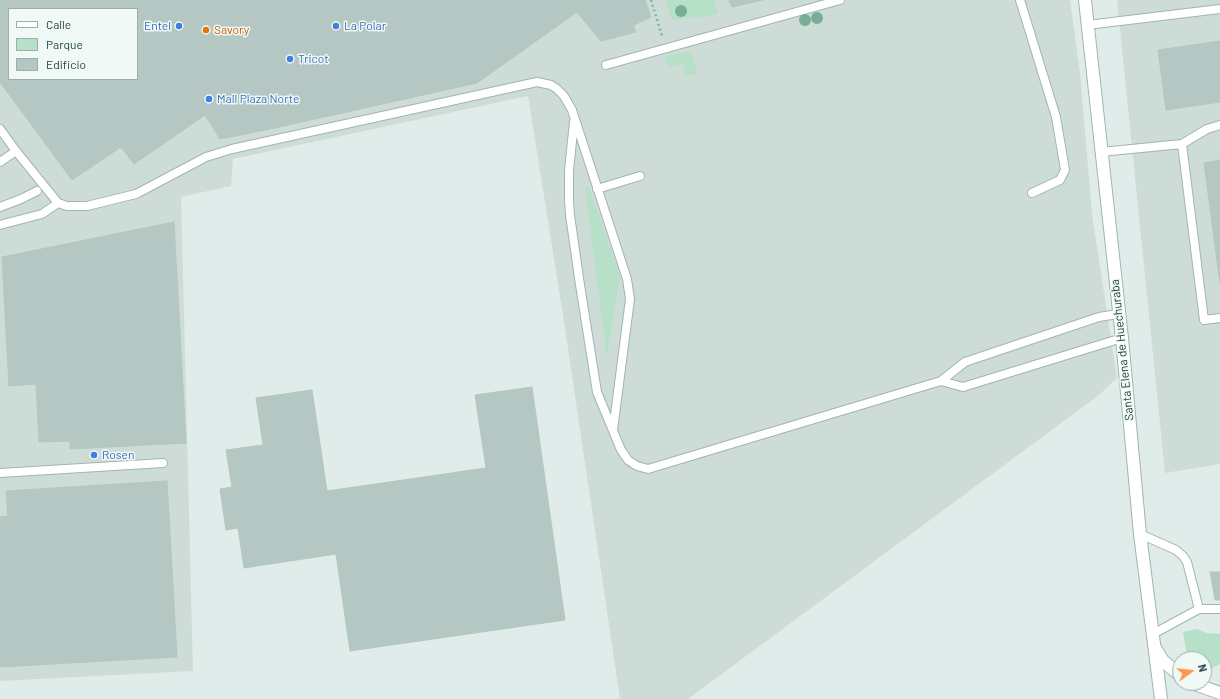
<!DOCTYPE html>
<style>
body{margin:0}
#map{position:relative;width:1220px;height:699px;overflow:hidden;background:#e0ece9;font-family:Barlow,sans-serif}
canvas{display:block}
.legend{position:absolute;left:8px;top:8px;width:130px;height:72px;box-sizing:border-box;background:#f1f9f6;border:1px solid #9daeab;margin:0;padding:5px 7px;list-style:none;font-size:12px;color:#1f3e3b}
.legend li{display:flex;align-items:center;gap:8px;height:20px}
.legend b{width:20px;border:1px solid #9daeab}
.north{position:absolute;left:1172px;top:651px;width:40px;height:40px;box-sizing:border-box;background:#f1f9f6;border:1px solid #9daeab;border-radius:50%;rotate:75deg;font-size:11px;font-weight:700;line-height:16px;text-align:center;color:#1f3e3b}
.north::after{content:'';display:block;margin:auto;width:14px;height:18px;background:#fe964c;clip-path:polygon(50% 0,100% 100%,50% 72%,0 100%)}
</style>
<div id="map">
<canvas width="1220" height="699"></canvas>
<ul class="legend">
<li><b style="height:5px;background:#fff"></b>Calle</li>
<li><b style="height:11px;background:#b7e0c9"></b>Parque</li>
<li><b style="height:11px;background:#b5c7c3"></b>Edificio</li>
</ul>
<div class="north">N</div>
</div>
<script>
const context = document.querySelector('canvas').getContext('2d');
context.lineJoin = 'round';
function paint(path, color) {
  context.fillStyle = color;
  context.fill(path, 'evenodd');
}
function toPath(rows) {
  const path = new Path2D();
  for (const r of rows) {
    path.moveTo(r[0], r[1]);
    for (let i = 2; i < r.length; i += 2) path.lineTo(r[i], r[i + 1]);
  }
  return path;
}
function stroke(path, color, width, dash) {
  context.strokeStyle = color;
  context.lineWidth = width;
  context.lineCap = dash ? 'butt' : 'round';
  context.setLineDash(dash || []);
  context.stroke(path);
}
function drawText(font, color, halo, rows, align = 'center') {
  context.font = font + ' Barlow,sans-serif';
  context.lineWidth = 3;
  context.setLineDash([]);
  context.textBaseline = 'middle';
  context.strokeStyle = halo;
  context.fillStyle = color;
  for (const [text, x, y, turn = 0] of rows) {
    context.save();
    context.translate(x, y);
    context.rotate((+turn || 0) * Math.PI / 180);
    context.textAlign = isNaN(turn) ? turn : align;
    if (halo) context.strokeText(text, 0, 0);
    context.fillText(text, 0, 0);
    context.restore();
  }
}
paint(toPath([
 [0,0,1070,0,1080,73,1092,214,1117,378,1099,395,688,699,620,699,563,315,528,96,233,159,231,186,181,197,193,671,0,681],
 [9,9,137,9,137,79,9,79],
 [1117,0,1220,0,1220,464,1165,473]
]), '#cedcd8');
paint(toPath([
 [666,0,714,0,718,13,708,16,672,20],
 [686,52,691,53,697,73,686,76,682,64,668,68,665,59,667,56],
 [585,187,589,187,620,276,607,358],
 [1197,629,1207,633,1220,634,1220,664,1208,670,1204,667,1204,659,1192,659,1186,650,1183,632]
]), '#b7e0c9');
const building = toPath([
 [0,0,645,0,651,17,638,23,633,26,636,32,601,41,577,12,477,83,270,129,220,139,205,115,134,164,121,147,72,180,0,82,0,0],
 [9,9,137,9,137,79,9,79,9,9],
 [729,0,763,0,732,7,729,0],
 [1220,41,1220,102,1166,110,1158,50,1220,41],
 [1220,160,1220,283,1204,163,1220,160],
 [174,222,186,443,70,449,70,441,39,442,36,384,9,386,2,257,174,222],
 [532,387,565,620,350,651,336,554,244,568,238,528,226,530,220,489,232,487,226,450,263,445,256,398,312,390,327,491,486,468,475,395,532,387],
 [167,481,177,657,0,667,0,517,8,516,6,491,167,481],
 [1210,572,1220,572,1220,600,1215,600,1210,572]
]);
paint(building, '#b5c7c3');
stroke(building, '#b2c7c1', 1);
const lane = toPath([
 [1020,0,1056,117,1065,170,1060,180,1032,193],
 [1087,25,1220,9],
 [606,65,840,0],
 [574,122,569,170,569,200,570,215,580,285,597,392,621,450,628,460,637,466,648,469,941,381,965,362,1099,317,1118,314],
 [0,129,16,151,58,203,67,206,87,206,136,194,206,157,232,149,537,82,551,85,557,89,564,96,572,110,627,279,630,299,613,430],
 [1182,144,1204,320,1220,318],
 [1101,152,1182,144,1207,129,1220,125],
 [0,162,16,151],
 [597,189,640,176],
 [0,207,21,199,37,191],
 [0,225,42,214,58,203],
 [941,381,963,387,1122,338],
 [0,473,163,463],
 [1140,534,1176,550,1183,556,1187,562,1199,609],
 [1153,634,1199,609,1220,609]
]);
const street = toPath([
 [1085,0,1122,338,1140,534,1161,699]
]);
const secondary = toPath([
 [1155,648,1163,661,1180,675],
 [1192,683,1220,693]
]);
stroke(lane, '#a2b4b1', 10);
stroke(street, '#a2b4b1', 14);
stroke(secondary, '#9db9b4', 14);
stroke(toPath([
 [651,0,662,36]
]), '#7eb3ab', 2.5, [2, 3]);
stroke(lane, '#fff', 8);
stroke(street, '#fff', 12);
stroke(secondary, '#fff', 12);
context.fillStyle = '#7aad97';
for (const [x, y] of [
 [681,11],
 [817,18],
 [805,20]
]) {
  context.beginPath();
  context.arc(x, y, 6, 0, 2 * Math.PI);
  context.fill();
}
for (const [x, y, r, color] of [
 [179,26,4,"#3f7fe0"],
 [336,26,4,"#3f7fe0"],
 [206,30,4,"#e8710a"],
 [290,59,4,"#3f7fe0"],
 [209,99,4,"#3f7fe0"],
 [94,455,4,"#3f7fe0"]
]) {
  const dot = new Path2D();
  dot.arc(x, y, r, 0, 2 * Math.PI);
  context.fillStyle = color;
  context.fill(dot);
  stroke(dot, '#f1f9f6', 1.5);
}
drawText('12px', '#366cbe', '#f1f9f6', [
 ["Entel",171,26,"right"],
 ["La Polar",344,26],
 ["Tricot",298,59],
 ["Mall Plaza Norte",217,99],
 ["Rosen",102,455]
], 'left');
drawText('12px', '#c56008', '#f1f9f6', [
 ["Savory",214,30]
], 'left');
drawText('12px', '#1f3e3b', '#f1f9f6', [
 ["Santa Elena de Huechuraba",1122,350,-96]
]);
</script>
